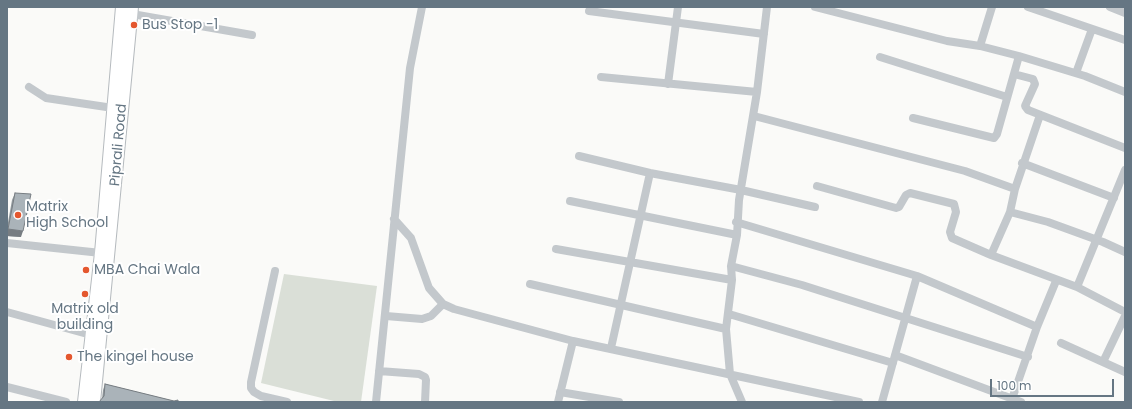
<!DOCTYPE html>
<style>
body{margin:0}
#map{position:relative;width:1132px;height:409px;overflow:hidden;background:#fafaf8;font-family:Poppins,sans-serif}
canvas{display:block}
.frame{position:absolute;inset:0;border:8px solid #657683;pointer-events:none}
.scale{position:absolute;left:990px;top:379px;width:124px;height:18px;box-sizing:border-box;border:2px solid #657683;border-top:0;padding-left:5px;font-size:12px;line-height:14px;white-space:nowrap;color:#657683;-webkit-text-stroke:3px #fff;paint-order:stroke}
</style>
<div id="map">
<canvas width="1132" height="409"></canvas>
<div class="frame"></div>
<div class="scale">100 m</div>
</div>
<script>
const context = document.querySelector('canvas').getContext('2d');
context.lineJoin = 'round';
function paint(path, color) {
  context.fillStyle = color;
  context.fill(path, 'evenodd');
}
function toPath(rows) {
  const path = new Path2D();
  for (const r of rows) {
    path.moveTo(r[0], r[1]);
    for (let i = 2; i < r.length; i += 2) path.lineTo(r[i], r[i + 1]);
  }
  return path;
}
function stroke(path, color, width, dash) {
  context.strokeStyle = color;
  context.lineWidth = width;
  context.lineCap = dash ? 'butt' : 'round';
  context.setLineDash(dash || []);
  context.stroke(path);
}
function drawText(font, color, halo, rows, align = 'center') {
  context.font = font + ' Poppins,sans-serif';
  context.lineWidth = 4;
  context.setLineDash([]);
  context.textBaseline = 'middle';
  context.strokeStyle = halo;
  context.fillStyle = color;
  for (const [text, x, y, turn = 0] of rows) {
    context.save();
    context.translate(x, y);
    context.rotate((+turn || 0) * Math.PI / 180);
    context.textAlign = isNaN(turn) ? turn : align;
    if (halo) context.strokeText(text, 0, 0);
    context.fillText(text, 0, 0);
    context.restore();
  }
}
paint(toPath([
 [284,274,377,286,361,402,338,402,261,383]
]), '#dadfd7');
const primary = toPath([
 [84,402,101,253,122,7],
 [94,402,132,7]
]);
stroke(primary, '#b5babe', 14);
stroke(toPath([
 [815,7,947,41,980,46,1019,56,1085,76,1125,92],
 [1028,7,1125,40],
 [1110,7,1125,13],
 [589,11,764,34],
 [132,14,252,35],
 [980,46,992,7],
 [880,57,1007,97],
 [1076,73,1092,29],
 [1014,74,1033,79,1035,84,1025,106,1028,110,1125,148],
 [601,77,757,92],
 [668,84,678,7],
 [29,87,46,98,113,108],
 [754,116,965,171,1015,189,1010,212,991,255],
 [913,118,994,138,997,134,1019,56],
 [579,156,650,173,741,190,815,207],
 [1022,163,1114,198],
 [817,186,896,208,899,207,906,195,910,193,954,204,956,212,950,232,952,238,991,255,1077,287,1125,312],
 [1015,189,1040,115],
 [570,201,737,235],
 [1010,212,1048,222,1103,242,1125,252],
 [394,219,411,238,429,288,443,304,454,309,573,341],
 [736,222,917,276,1037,327],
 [7,243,101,253],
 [556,249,732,280],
 [731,266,802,285,1028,357],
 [275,271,251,382,251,388,254,392,261,396,287,402],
 [530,284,726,329],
 [1077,287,1125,170],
 [7,312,91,335],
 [729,314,893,363],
 [386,316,422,319,431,316,443,304],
 [1061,343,1125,372],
 [611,348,650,173],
 [895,355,1021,402],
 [1103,362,1125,316],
 [379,371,419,374,425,377,426,380,425,402],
 [7,387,66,402],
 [560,392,619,402],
 [1012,399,1037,327,1056,281],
 [376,402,410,68,422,7],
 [558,402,573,341,859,402],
 [742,402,730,374,726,329,732,280,731,266,737,235,739,200,757,92,767,7],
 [882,402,917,276]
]), '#c3c8cc', 8);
stroke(primary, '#fff', 12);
paint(toPath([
 [15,193,21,237,7,236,7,228,12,200],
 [105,384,178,402,102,399,103,390]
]), '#929a9f');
paint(toPath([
 [8,229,23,231,21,237,7,236,7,232]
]), '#777d82');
const building = toPath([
 [15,193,31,194,23,231,8,229,15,193],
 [105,384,174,401,178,400,178,402,99,402,104,396,105,384]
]);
paint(building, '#aab3b9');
stroke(building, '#777d82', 1);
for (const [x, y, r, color] of [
 [134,25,4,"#e4572e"],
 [18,215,4,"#e4572e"],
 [86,270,4,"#e4572e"],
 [85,294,4,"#e4572e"],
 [69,357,4,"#e4572e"]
]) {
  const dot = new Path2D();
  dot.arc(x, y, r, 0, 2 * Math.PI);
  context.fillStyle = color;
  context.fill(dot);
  stroke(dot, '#fff', 1.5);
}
drawText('14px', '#657683', '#fff', [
 ["Bus Stop -1",142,25],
 ["Matrix",26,207],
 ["High School",26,223],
 ["MBA Chai Wala",94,270],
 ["Matrix old",85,309,"center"],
 ["building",85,325,"center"],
 ["The kingel house",77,357]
], 'left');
drawText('14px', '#657683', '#fff', [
 ["Piprali Road",119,145,-85]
]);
</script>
